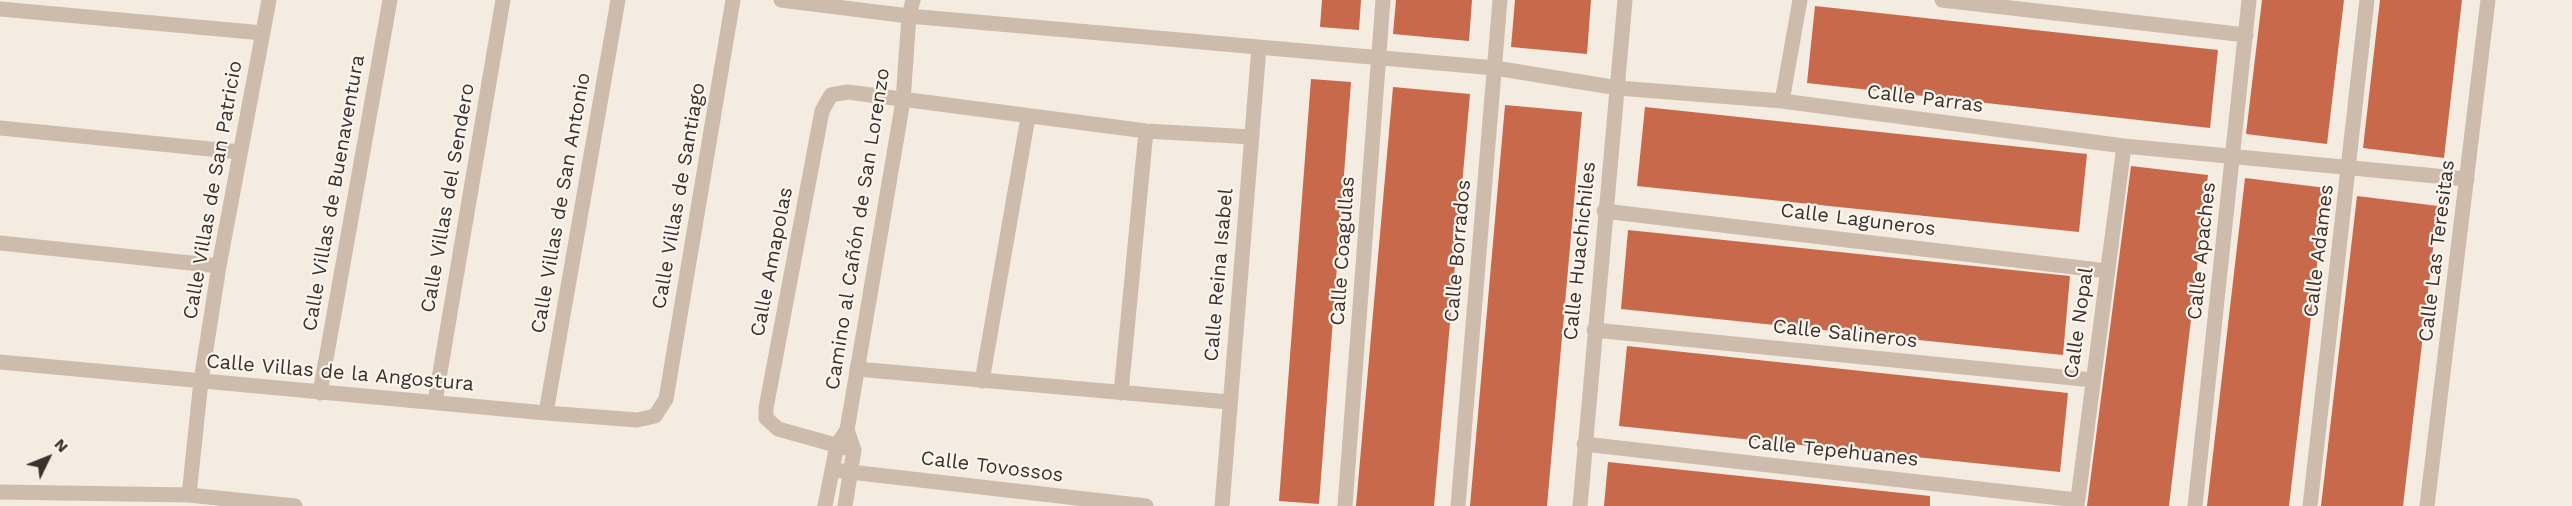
<!DOCTYPE html>
<meta charset="utf-8">
<style>
body{margin:0}
#map{position:relative;width:2572px;height:506px;overflow:hidden;background:#f4ebe1;font-family:"Work Sans",sans-serif}
canvas{display:block}
.north{position:absolute;left:18px;top:428px;width:60px;height:60px;-webkit-text-stroke:4px #fbf5ee;paint-order:stroke;rotate:47deg;font-size:16px;font-weight:700;line-height:24px;text-align:center;color:#3b302b}
.north::after{content:'';display:block;margin:auto;width:21px;height:27px;background:#3b302b;clip-path:polygon(50% 0,100% 100%,50% 72%,0 100%)}
</style>
<div id="map">
<canvas width="2572" height="506"></canvas>
<div class="north">N</div>
</div>
<script>
const context = document.querySelector('canvas').getContext('2d');
context.lineJoin = 'round';
function paint(path, color) {
  context.fillStyle = color;
  context.fill(path, 'evenodd');
}
function toPath(rows) {
  const path = new Path2D();
  for (const r of rows) {
    path.moveTo(r[0], r[1]);
    for (let i = 2; i < r.length; i += 2) path.lineTo(r[i], r[i + 1]);
  }
  return path;
}
function stroke(path, color, width, dash) {
  context.strokeStyle = color;
  context.lineWidth = width;
  context.lineCap = dash ? 'butt' : 'round';
  context.setLineDash(dash || []);
  context.stroke(path);
}
function drawText(font, color, halo, rows, align = 'center') {
  context.font = font + ' "Work Sans",sans-serif';
  context.lineWidth = 4.5;
  context.setLineDash([]);
  context.textBaseline = 'middle';
  context.strokeStyle = halo;
  context.fillStyle = color;
  for (const [text, x, y, turn = 0] of rows) {
    context.save();
    context.translate(x, y);
    context.rotate((+turn || 0) * Math.PI / 180);
    context.textAlign = isNaN(turn) ? turn : align;
    if (halo) context.strokeText(text, 0, 0);
    context.fillText(text, 0, 0);
    context.restore();
  }
}
paint(toPath([
 [1322,0,1361,0,1359,30,1320,27],
 [1396,0,1472,0,1469,41,1393,34],
 [1515,0,1591,0,1587,54,1511,47],
 [2262,0,2344,0,2327,144,2246,134],
 [2380,0,2462,0,2444,158,2363,148],
 [1815,6,2218,50,2210,128,1807,83],
 [1311,79,1351,82,1319,504,1279,501],
 [1393,87,1470,94,1434,506,1356,506],
 [1505,105,1582,112,1547,506,1470,506],
 [1645,107,2087,154,2079,232,1637,186],
 [2131,166,2208,175,2169,506,2087,506],
 [2245,178,2326,188,2289,506,2207,506],
 [2357,196,2438,206,2403,506,2321,506],
 [1628,230,2070,276,2063,355,1621,309],
 [1627,346,2068,393,2060,472,1619,426],
 [1608,462,1930,496,1930,506,1604,506]
]), '#c8694b');
stroke(toPath([
 [913,0,909,16,1495,68,1618,88,1782,101,2124,146,2467,179],
 [1942,0,2246,35],
 [0,9,263,33],
 [1782,101,1800,0],
 [0,128,240,152],
 [1604,211,2107,271],
 [0,243,219,266],
 [1594,330,2093,380],
 [0,362,546,413,637,420,655,416,666,399,733,0],
 [857,369,1229,402],
 [982,381,1028,117],
 [320,393,390,0],
 [1121,393,1146,131],
 [435,402,503,0],
 [546,413,618,0],
 [1584,444,2077,500],
 [850,449,778,429,766,418,766,408,822,111,831,95,848,92,1146,131,1252,137],
 [833,470,1146,506],
 [0,492,189,495,295,506],
 [189,495,201,381,219,266,269,0],
 [1222,506,1259,47],
 [1345,506,1383,0],
 [1458,506,1500,0],
 [2077,506,2124,146],
 [2195,506,2249,0],
 [2310,506,2367,0]
]), '#cdbbac', 15);
stroke(toPath([
 [781,0,909,16,903,101,847,430,837,445,825,506],
 [845,506,854,450,847,430],
 [1580,506,1625,0],
 [2427,506,2488,0]
]), '#cdbbac', 15);
drawText('20px', '#3b302b', '#fbf5ee', [
 ["Calle Parras",1925,99,7],
 ["Calle Villas de San Patricio",213,190,-80],
 ["Calle Villas de Buenaventura",334,193,-80],
 ["Calle Villas de Santiago",679,196,-80],
 ["Calle Villas del Sendero",448,198,-80],
 ["Calle Villas de San Antonio",561,203,-80],
 ["Calle Laguneros",1858,220,7],
 ["Camino al Cañón de San Lorenzo",858,229,-81],
 ["Calle Coagullas",1343,251,-86],
 ["Calle Borrados",1458,251,-85],
 ["Calle Huachichiles",1580,251,-84],
 ["Calle Apaches",2202,251,-84],
 ["Calle Adames",2319,251,-83],
 ["Calle Las Teresitas",2437,251,-83],
 ["Calle Amapolas",772,262,-79],
 ["Calle Reina Isabel",1219,275,-85],
 ["Calle Nopal",2079,323,-82],
 ["Calle Salineros",1845,334,6],
 ["Calle Villas de la Angostura",340,373,5],
 ["Calle Tepehuanes",1833,451,6],
 ["Calle Tovossos",992,467,7]
]);
</script>
